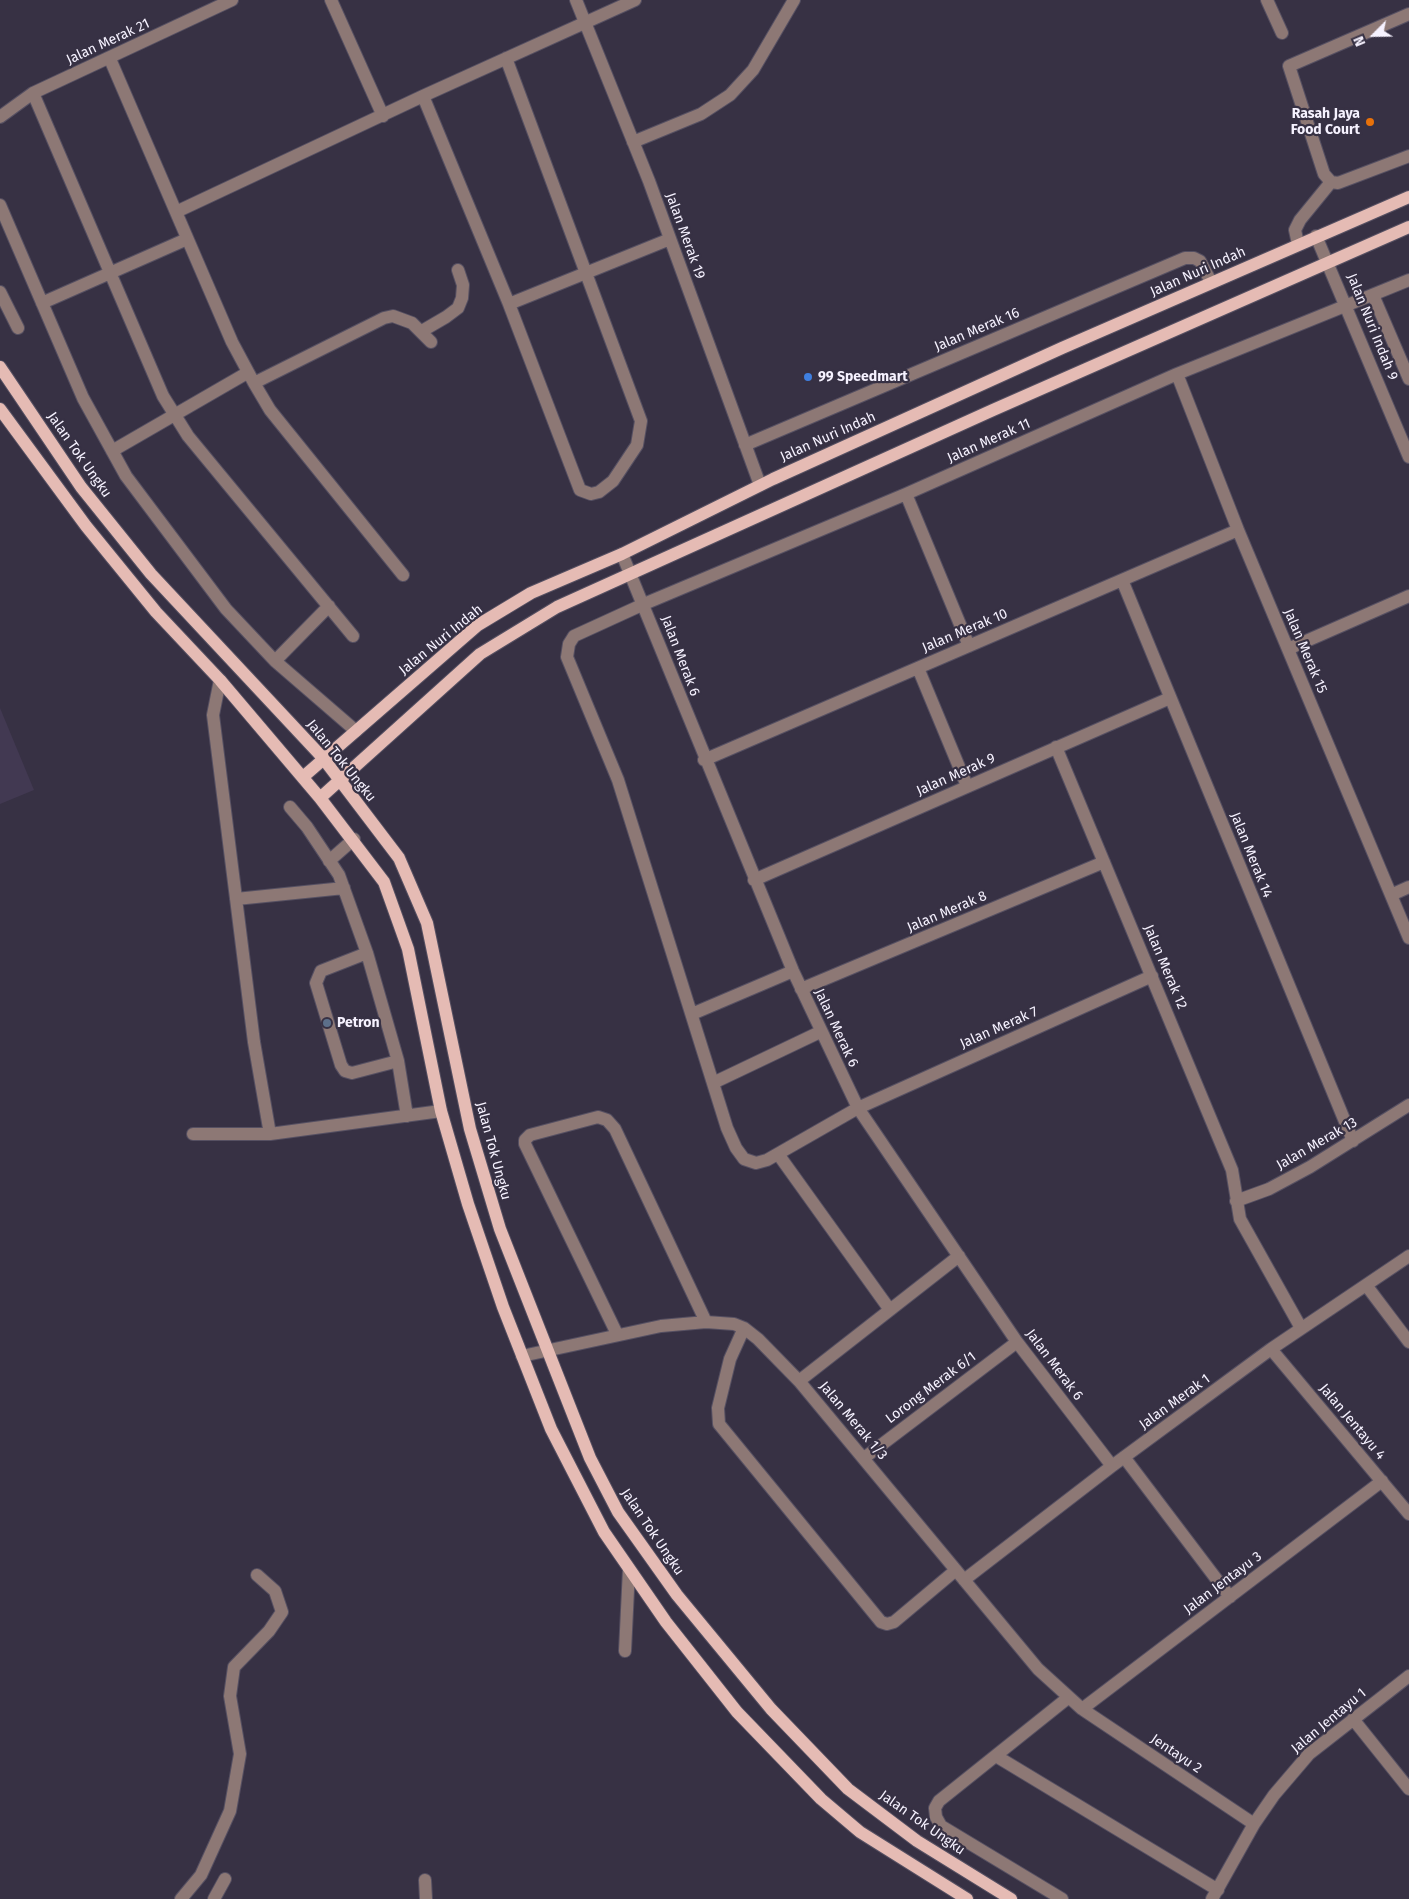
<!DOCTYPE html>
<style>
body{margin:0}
#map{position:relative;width:1409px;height:1899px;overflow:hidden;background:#373144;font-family:"Fira Sans",sans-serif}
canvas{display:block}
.north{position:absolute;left:1349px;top:10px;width:50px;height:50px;-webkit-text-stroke:4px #373144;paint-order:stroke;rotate:247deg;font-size:14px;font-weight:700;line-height:20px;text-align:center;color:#f6f2ff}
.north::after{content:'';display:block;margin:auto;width:18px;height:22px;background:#f6f2ff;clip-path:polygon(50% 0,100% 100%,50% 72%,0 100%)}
</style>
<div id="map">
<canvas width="1409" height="1899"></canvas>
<div class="north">N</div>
</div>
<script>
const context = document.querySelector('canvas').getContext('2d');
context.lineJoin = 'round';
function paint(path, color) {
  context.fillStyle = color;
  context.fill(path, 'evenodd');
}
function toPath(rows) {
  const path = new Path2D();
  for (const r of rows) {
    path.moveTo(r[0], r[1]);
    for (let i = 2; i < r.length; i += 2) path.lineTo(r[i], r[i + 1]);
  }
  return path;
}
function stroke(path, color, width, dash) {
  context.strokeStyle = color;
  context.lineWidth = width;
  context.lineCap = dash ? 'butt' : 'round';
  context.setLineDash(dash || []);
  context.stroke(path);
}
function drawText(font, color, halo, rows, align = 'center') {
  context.font = font + ' "Fira Sans",sans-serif';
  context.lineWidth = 4.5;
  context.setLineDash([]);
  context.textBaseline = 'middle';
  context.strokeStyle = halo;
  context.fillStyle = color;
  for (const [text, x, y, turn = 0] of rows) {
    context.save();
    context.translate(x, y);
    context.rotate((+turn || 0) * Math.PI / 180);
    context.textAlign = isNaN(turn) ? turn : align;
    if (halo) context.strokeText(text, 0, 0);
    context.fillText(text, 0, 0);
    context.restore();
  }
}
paint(toPath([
 [0,708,34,790,0,804]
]), '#423952');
const minor = toPath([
 [331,0,383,116],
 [576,0,649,181,760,485],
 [1267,0,1282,33],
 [1409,14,1289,66,1324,174,1331,182,1338,183,1409,156],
 [110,59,232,342,254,383,270,410,403,575],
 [33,93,163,396,188,436,353,636],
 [423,96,509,304,580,490,591,494,599,492,613,481,637,445,641,421,506,58],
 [0,117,33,93,232,0],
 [633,142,701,114,730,95,753,70,794,0],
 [0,205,83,398,126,476,226,609,275,661,356,731],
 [176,212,423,96,635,0],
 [1316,236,1409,457],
 [1298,244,1295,230,1300,220,1331,182],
 [0,292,18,328],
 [1373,295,1409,379],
 [42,303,187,239],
 [509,304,670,239],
 [422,331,446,317,458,308,462,298,463,285,458,270],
 [1177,374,1238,530,1409,938],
 [254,383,384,318,393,316,412,323,431,342],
 [745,445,1185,258,1194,258,1200,261,1211,282],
 [112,451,247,373],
 [906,494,969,646],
 [622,554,793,971,858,1108,1017,1342,1112,1466],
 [1122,580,1353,1141],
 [1288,649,1409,596],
 [275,661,329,606],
 [918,668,967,786],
 [220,680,213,715,254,1042,270,1134],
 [1056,747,1232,1170,1240,1219,1301,1328],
 [704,760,1238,530],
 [290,807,307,827,339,875,367,953,398,1061,407,1116],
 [329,861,354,839],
 [754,880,1170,698],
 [1391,895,1409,887],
 [236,899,344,888],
 [367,953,321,971,316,983,341,1065,345,1071,352,1073,398,1061],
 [1152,976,858,1108,767,1160,756,1163,744,1159,736,1148,727,1128,618,780,567,657,569,644,574,636,644,604,906,494,1177,374,1409,280],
 [801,989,1104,862],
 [692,1014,793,971],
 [713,1083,820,1032],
 [193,1134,270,1134,441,1111],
 [778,1154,890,1310],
 [1236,1201,1269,1189,1310,1167,1409,1105],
 [1366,1285,1409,1342],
 [744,1328,730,1359,718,1408,719,1424,881,1622,887,1624,894,1622,956,1570],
 [617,1334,525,1144,525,1140,530,1135,598,1117,607,1120,615,1129,706,1322],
 [1271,1349,1409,1514],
 [522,1356,661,1326,706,1322,734,1324,744,1328,758,1339,799,1381,1038,1669,1082,1709,1254,1824],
 [799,1381,959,1256],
 [1124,1457,1230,1597],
 [864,1458,1017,1342],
 [964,1580,1112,1466,1271,1349,1409,1256],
 [625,1651,629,1569],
 [1082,1709,1382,1481],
 [1353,1719,1409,1789],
 [996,1756,1218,1890],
 [425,1880,426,1899],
 [181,1899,201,1875,230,1811,240,1754,230,1696,234,1667,269,1631,282,1612,275,1591,257,1575],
 [214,1899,225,1879],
 [1062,1899,941,1826,936,1817,935,1808,939,1801,1069,1697],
 [1212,1899,1254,1824,1274,1795,1309,1754,1409,1676]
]);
const major = toPath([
 [0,367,81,487,151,574,323,758,399,858,427,923,470,1129,500,1229,590,1458,618,1512,677,1595,771,1709,848,1789,917,1841,1011,1899],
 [0,409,86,526,156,612,220,680,320,798,384,882,408,949,441,1111,468,1204,503,1307,551,1429,604,1532,666,1622,737,1712,821,1799,860,1832,967,1899],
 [303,777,478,625,531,593,622,554,773,479,1062,348,1409,197],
 [320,798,480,654,557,607,993,410,1409,227]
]);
stroke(minor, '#565062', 14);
stroke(major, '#565062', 14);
stroke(minor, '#8d7875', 12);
stroke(major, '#e5bbb4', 12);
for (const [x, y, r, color] of [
 [1370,122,5,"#e8710a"],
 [808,377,5,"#3f7fe0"],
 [327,1023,5,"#5c6f8a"]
]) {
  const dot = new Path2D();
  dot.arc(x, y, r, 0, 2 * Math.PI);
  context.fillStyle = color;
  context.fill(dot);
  stroke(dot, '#373144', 2);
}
drawText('14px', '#f6f2ff', '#373144', [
 ["Jalan Merak 21",108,42,-25],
 ["Jalan Merak 19",685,236,70],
 ["Jalan Nuri Indah",1198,272,-24],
 ["Jalan Nuri Indah 9",1372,327,68],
 ["Jalan Merak 16",977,330,-23],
 ["Jalan Nuri Indah",828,437,-24],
 ["Jalan Merak 11",989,441,-24],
 ["Jalan Tok Ungku",79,455,55],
 ["Jalan Merak 10",965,631,-23],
 ["Jalan Nuri Indah",441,640,-39],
 ["Jalan Merak 15",1305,651,67],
 ["Jalan Merak 6",680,656,69],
 ["Jalan Tok Ungku",341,761,51],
 ["Jalan Merak 9",956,775,-24],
 ["Jalan Merak 14",1251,855,68],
 ["Jalan Merak 8",947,912,-23],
 ["Jalan Merak 12",1165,967,67],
 ["Jalan Merak 6",836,1028,65],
 ["Jalan Merak 7",999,1028,-24],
 ["Jalan Merak 13",1317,1144,-30],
 ["Jalan Tok Ungku",493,1151,75],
 ["Jalan Merak 6",1054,1365,53],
 ["Lorong Merak 6/1",931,1388,-37],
 ["Jalan Merak 1",1175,1402,-36],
 ["Jalan Merak 1/3",853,1421,50],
 ["Jalan Jentayu 4",1352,1422,50],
 ["Jalan Tok Ungku",652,1532,56],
 ["Jalan Jentayu 3",1223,1583,-37],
 ["Jalan Jentayu 1",1329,1721,-40],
 ["Jentayu 2",1176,1754,34],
 ["Jalan Tok Ungku",922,1823,35]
]);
drawText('bold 14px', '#f6f2ff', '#373144', [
 ["Rasah Jaya",1360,114,"right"],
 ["Food Court",1360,130,"right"],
 ["99 Speedmart",818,377],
 ["Petron",337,1023]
], 'left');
</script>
